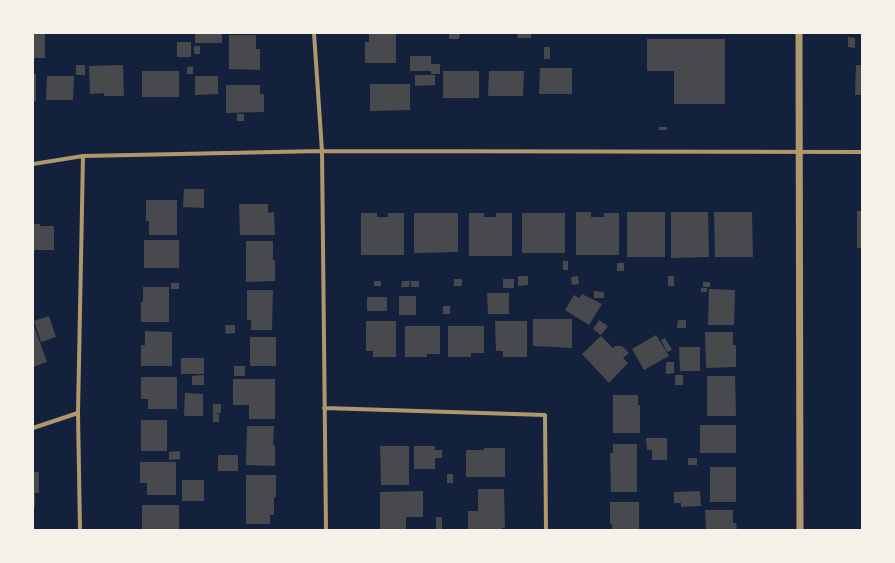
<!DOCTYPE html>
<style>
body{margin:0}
#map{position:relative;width:895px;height:563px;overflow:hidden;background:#14213d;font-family:Poppins,sans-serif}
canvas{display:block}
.frame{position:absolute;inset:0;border:34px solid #f6f1e7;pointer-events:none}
</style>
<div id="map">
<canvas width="895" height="563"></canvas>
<div class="frame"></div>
</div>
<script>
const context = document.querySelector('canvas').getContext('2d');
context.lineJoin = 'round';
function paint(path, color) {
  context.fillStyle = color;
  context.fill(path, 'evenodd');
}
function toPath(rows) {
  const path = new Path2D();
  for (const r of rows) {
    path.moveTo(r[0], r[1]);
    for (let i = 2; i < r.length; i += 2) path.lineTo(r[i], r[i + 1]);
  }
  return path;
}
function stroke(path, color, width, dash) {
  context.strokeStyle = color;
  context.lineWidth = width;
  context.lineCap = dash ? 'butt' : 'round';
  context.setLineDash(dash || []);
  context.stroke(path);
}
paint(toPath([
 [33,33,45,33,45,58,33,58],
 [195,33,222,33,222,43,195,43],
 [369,33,396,33,396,63,365,63,365,42,369,42],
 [449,33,460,33,459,39,449,39],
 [518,33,531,33,531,38,517,38],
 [229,35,256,35,256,49,260,49,260,70,229,69],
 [848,37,855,38,855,48,848,47],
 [647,39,725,39,725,104,674,104,674,71,647,71],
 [177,42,191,42,191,57,177,57],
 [194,46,200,46,200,54,194,54],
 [544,47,550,47,550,59,544,59],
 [410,56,431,56,431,64,440,64,440,74,431,74,431,71,410,71],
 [76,65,85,65,85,75,76,75],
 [123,65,124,96,104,96,104,93,90,94,89,66],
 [856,65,862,65,862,95,855,95],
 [193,66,193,74,187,74,187,67],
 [540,68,572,68,572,94,539,94],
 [142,71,179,71,179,97,142,97],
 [443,71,479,71,479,98,443,98],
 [489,71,524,71,523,96,488,96],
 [33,74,36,74,36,101,33,101],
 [415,75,435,75,435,85,415,86],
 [47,76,74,76,73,100,46,100],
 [195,76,218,76,218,94,195,95],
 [370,84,410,84,410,110,370,111],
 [226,85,260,85,260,94,264,94,264,112,226,113],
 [237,114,244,114,244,121,237,121],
 [659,127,667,127,667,130,659,130],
 [184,189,204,189,204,208,183,207],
 [146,200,177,200,177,235,149,235,149,221,146,221],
 [239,204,268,204,268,213,274,212,275,235,240,235],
 [857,211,862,211,862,248,857,248],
 [576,212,591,212,591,217,604,217,604,213,619,213,619,255,576,255],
 [627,212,665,212,665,257,627,257],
 [671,212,708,212,709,257,671,258],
 [714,212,752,212,753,257,715,257],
 [361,213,377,213,377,217,388,217,388,213,404,213,404,255,361,255],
 [414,213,458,213,458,252,414,253],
 [469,213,484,213,484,217,496,217,496,213,512,213,512,256,469,256],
 [522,213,565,213,565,253,522,253],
 [33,224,40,224,40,226,54,226,54,250,33,250],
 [144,240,179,240,179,268,144,268],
 [246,241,273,241,273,260,275,260,275,281,246,282],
 [563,261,568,261,568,270,563,270],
 [617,263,624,263,624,271,617,271],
 [518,276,528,276,528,285,518,286],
 [578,276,579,284,572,285,571,277],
 [668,276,674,276,674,286,668,286],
 [454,279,462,279,462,286,454,286],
 [503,279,514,279,514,288,503,288],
 [374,281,381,281,381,286,374,286],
 [402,281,410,281,409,287,401,287],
 [411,281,419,281,419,287,411,287],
 [703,282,710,282,710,287,703,287],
 [171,283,179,283,179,289,171,289],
 [143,287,169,287,169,322,141,322,141,302,143,302],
 [701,288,707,288,707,292,701,292],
 [709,289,735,290,734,325,708,325],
 [247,290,273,290,272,330,251,330,251,320,247,320],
 [594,291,604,292,604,298,594,298],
 [487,293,509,293,509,314,488,314],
 [582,294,602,304,589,325,565,310,574,295,579,298],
 [399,296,416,296,416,315,399,315],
 [367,297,387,297,387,311,367,311],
 [443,306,450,306,450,314,443,314],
 [49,316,56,337,41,342,34,321],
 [533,319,572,319,572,348,533,346],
 [599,320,608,326,601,335,593,329],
 [678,320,686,320,686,328,677,328],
 [366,321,396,321,396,357,373,357,373,351,366,351],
 [495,321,527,321,527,357,503,357,503,351,496,351],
 [33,323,47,362,33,367],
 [225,325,235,325,235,333,226,334],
 [405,326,440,326,440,354,427,354,427,357,405,357],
 [448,326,484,326,484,353,471,353,471,357,448,357],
 [145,331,172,332,172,366,141,366,141,345,145,345],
 [705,332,733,332,733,345,736,345,736,367,706,368],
 [656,335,669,356,644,370,632,349],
 [601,336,613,348,615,346,622,346,629,353,623,358,628,363,609,383,582,354],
 [250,337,276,337,276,366,250,366],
 [665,338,672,350,667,352,661,340],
 [679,347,700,347,700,371,680,371],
 [181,358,204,358,204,374,181,374],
 [666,362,674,362,674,373,666,374],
 [234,366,245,366,245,376,234,376],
 [204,375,204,385,192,385,192,376],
 [675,375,683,375,683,385,675,385],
 [707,376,735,376,736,416,707,416],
 [141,377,177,377,177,409,148,409,148,399,141,399],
 [233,379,275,379,275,419,249,419,249,405,233,405],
 [185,393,203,394,203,416,184,416],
 [613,395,638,395,638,405,640,405,640,433,613,433],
 [213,404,221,404,221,413,213,413],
 [213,413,219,414,219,422,213,422],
 [141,420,167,420,167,451,141,451],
 [700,425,736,425,736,453,700,453],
 [247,426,274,426,273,445,275,445,275,466,246,465],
 [646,438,667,438,667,460,652,460,652,450,647,450],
 [613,444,637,444,637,492,611,492,610,453,613,453],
 [380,446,409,446,409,485,381,485],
 [414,446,435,446,435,450,442,450,442,458,435,458,435,469,414,469],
 [484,448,505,448,505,477,466,477,466,450,484,450],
 [180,451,180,459,169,460,169,452],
 [218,455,238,455,238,471,218,471],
 [688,458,697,458,697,465,688,465],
 [140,462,176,462,176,495,147,495,147,483,140,483],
 [710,467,736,467,736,502,710,502],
 [33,472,39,472,39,493,35,493,35,507,33,507],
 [447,474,453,474,453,483,447,483],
 [246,475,276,475,276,497,274,497,274,515,270,515,270,524,246,524],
 [182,480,204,480,204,501,182,501],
 [478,489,504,489,505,528,502,528,502,530,468,530,468,511,478,511],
 [423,491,423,517,406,517,406,530,380,530,380,492],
 [700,491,701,506,681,507,681,503,674,503,674,492],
 [610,502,639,502,639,530,612,530,612,524,610,524],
 [142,505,179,505,179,530,142,530],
 [705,510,733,510,733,523,736,523,737,530,706,530],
 [436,517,442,517,442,530,436,530]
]), '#48494c');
stroke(toPath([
 [314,33,322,151,326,530],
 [33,164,83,156,322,151,862,152],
 [324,408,545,415,546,530],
 [33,428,78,413],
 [80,530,78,413,83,156]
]), '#b1986c', 4);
stroke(toPath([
 [799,33,800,530]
]), '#b1986c', 7);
</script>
